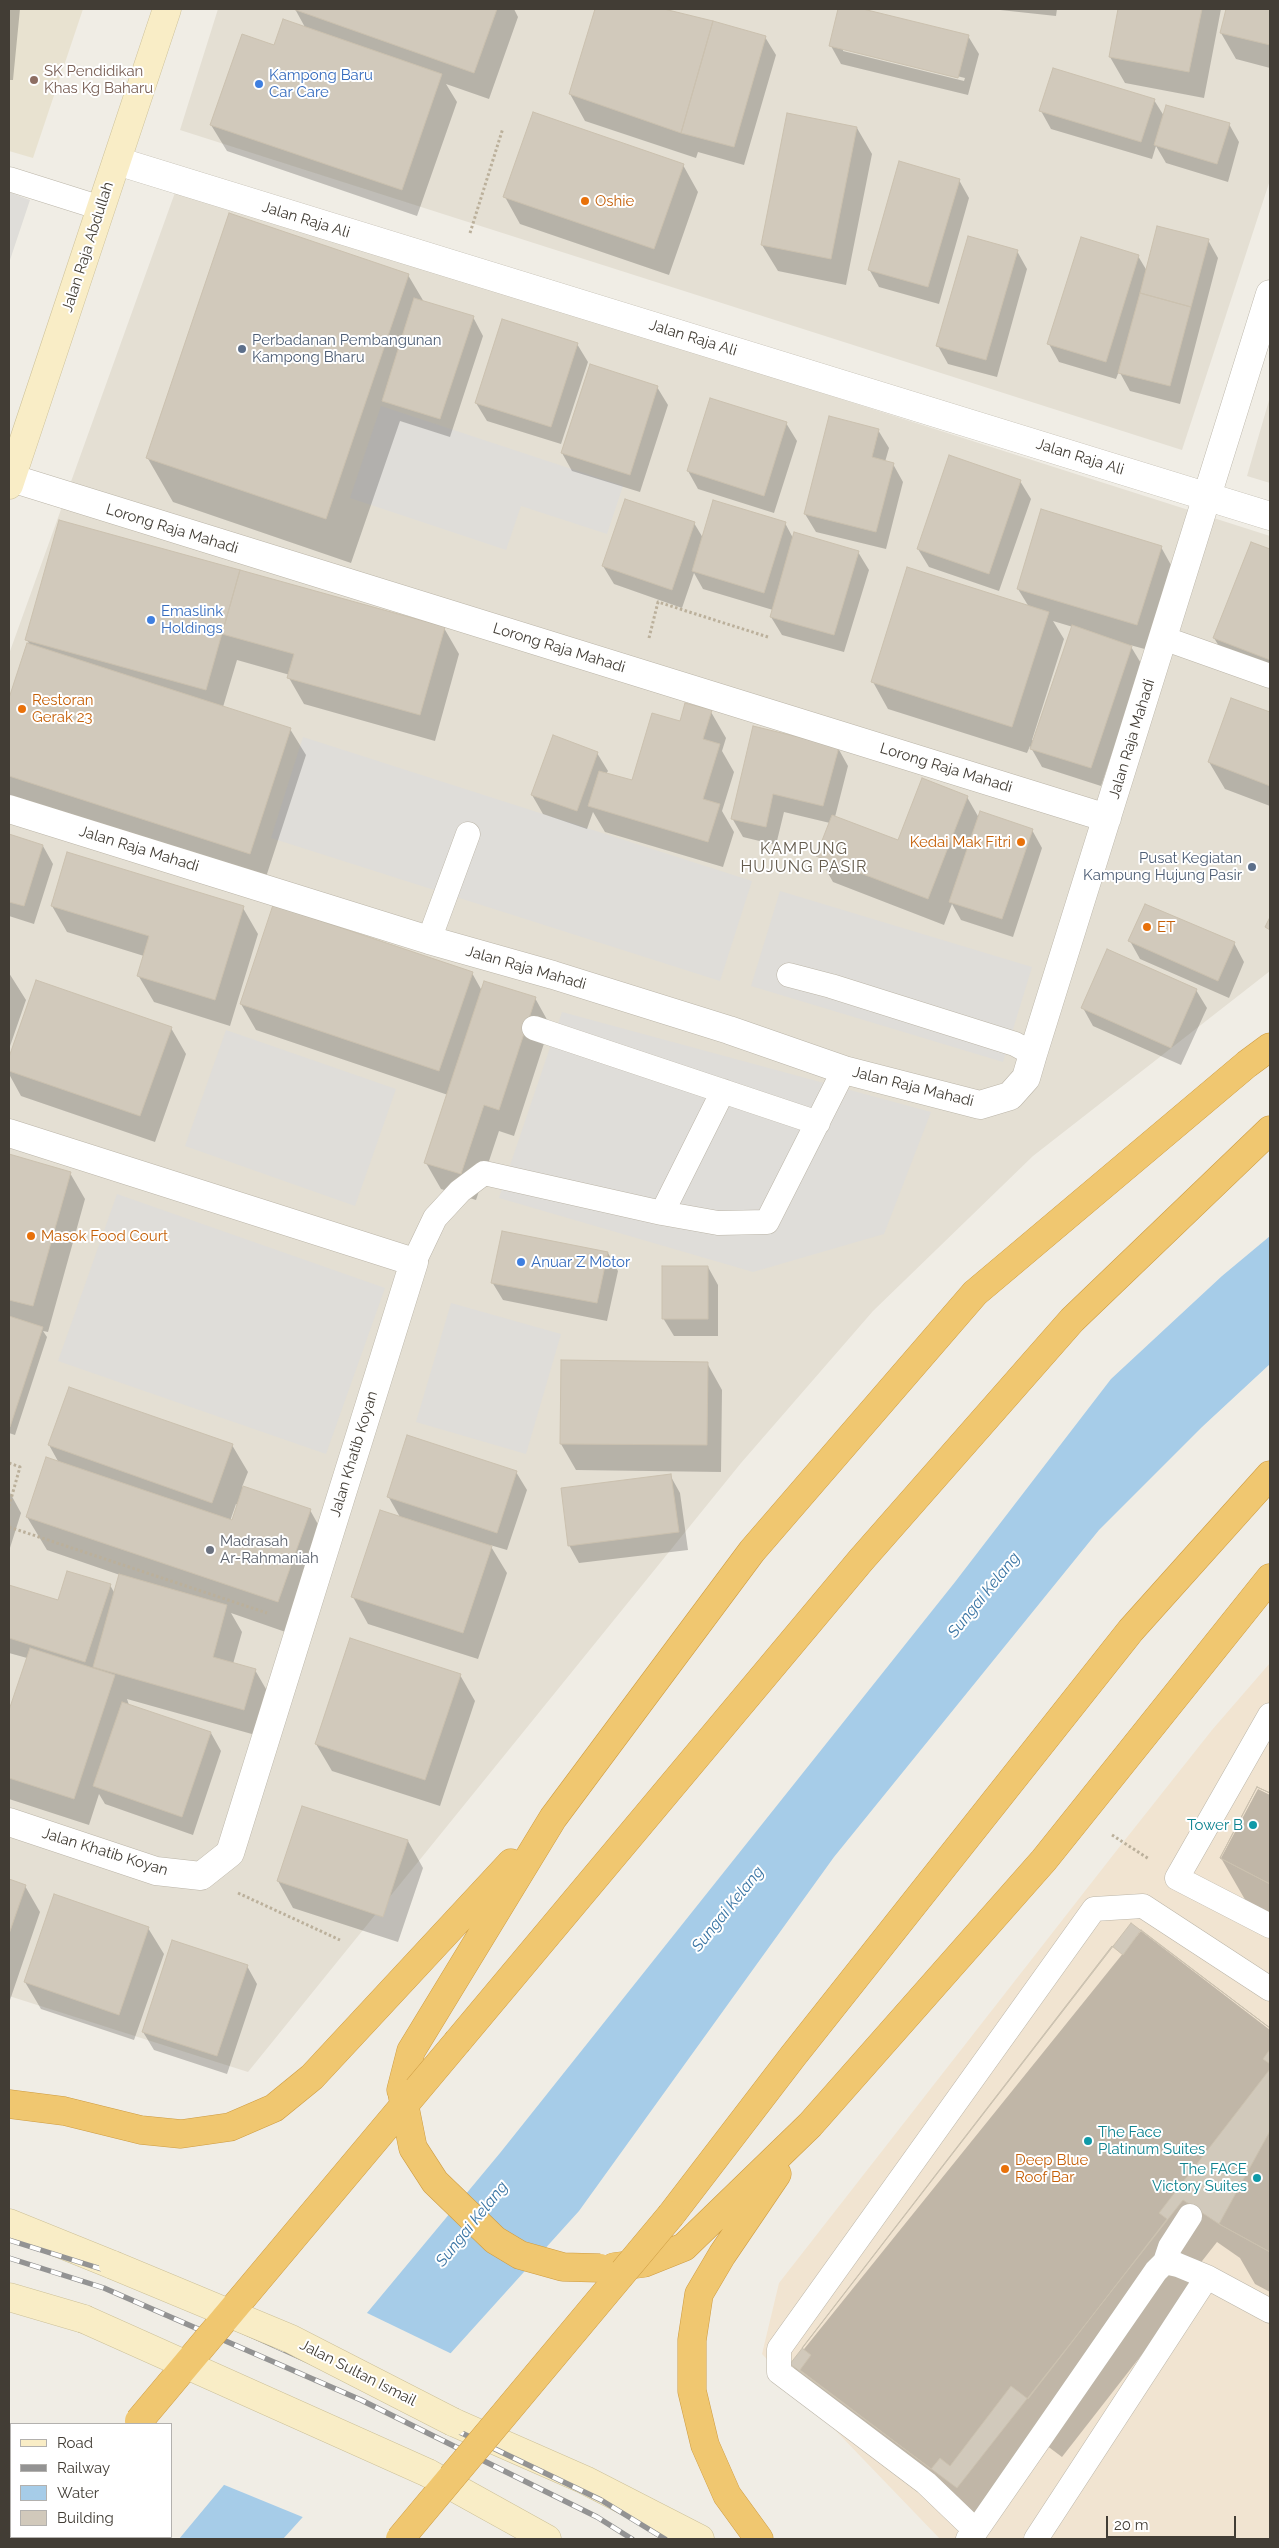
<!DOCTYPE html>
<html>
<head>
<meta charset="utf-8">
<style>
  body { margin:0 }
  #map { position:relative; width:1279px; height:2548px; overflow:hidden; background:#f0ede5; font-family:Raleway,sans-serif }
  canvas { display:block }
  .frame { position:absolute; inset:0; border:10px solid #423d35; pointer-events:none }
  .legend { position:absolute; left:10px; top:2423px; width:162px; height:115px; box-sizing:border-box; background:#fff; border:1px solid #b3b1ae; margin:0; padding:6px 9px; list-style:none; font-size:15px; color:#423d35 }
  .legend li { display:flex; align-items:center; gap:10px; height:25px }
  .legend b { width:25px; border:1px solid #b3b1ae }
  .scale { position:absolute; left:1106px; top:2516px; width:130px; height:22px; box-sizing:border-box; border:2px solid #423d35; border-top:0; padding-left:6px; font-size:15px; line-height:18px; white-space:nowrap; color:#423d35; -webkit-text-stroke:4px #fff; paint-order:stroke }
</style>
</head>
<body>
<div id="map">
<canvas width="1279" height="2548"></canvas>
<div class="frame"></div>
<ul class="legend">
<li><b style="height:6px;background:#f9edc6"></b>Road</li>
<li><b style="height:6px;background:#939393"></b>Railway</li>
<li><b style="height:14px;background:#a6cce8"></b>Water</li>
<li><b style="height:14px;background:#d1c9bb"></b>Building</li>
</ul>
<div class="scale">20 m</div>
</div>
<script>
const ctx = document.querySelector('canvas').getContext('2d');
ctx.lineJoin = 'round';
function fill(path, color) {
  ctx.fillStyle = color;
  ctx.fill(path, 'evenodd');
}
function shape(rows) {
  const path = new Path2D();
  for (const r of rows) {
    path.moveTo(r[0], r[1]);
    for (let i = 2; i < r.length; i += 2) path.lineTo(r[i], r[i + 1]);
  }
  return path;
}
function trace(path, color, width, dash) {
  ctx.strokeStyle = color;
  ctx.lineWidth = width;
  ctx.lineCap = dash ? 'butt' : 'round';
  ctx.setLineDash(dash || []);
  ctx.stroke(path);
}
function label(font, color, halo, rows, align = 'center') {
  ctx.font = font + ' Raleway,sans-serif';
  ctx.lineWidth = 4;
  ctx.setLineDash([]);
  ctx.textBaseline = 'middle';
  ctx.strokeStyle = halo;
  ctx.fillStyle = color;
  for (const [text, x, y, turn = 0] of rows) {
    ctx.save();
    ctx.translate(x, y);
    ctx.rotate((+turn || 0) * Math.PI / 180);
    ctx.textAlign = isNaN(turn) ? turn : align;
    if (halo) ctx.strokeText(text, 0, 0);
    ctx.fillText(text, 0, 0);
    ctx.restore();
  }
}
const residential = shape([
  [218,9,1270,9,1270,180,1182,450,180,130],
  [177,187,1270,536,1270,971,1033,1156,873,1311,741,1463,248,2072,9,1996,9,654],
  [1270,397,1270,483,1247,476]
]);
const commercial = shape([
  [1270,1663,1270,2539,940,2539,762,2354,779,2283,1117,1850,1212,1730]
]);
const education = shape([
  [9,9,83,9,33,158,9,151]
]);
const parking = shape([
  [9,192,30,200,9,263],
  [381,406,623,486,607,534,521,506,506,550,350,498],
  [303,737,752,881,720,981,271,838],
  [780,891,1032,967,1003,1062,751,986],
  [562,1012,931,1112,884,1234,753,1272,499,1198],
  [226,1030,396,1089,355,1206,185,1146],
  [117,1194,385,1288,326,1454,58,1361],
  [451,1303,561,1334,526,1454,416,1422]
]);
const water = shape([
  [1270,1236,1270,1364,1202,1427,1099,1530,834,1857,579,2211,283,2539,179,2539,500,2153,955,1582,1111,1379,1222,1276]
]);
const pier = shape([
  [365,2312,452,2354,305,2518,222,2484]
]);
const shadow = shape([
  [9,9,20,9,13,80,9,80],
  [295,9,514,9,518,17,489,99,446,84,457,102,417,216,227,151,211,125,306,29],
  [596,9,667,9,666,11,765,37,776,55,744,165,698,152,696,158,585,121,570,94],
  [839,9,858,9,968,36,979,54,968,95,841,64,831,46],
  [843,48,965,78,964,81,843,51],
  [991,9,1057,9,1056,16],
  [1119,9,1221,9,1204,98,1125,83,1110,57],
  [1227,9,1270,9,1270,68,1236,59,1221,33],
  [1154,100,1164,116,1229,124,1239,142,1228,182,1166,163,1156,146,1152,159,1051,129,1041,111],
  [857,128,872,154,846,285,778,271,762,245],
  [683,165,698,192,669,275,520,224,505,197],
  [959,180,969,198,939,304,879,287,869,269],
  [1208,240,1218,258,1180,404,1130,391,1119,371,1116,379,1059,362,1049,344,1138,256,1147,271],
  [1017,251,1027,269,997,377,948,364,938,346],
  [408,275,424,302,473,317,483,336,450,437,400,421,351,563,173,502,147,457],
  [577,344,588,362,561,444,487,421,476,403],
  [657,387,668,405,640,492,572,471,562,453],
  [786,423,797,441,774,513,698,489,688,471],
  [878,430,889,448,885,462,893,464,903,482,886,549,816,532,805,514],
  [1020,481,1031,499,999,591,929,567,918,549],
  [60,521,444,628,459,654,435,741,304,704,289,678,290,675,237,660,223,707,290,729,306,755,265,880,9,797,9,702,28,644,30,645,27,640],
  [694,523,703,538,785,523,793,538,858,552,869,570,844,652,782,635,771,617,773,610,703,589,694,573,682,608,614,584,603,566],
  [1251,543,1270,551,1270,673,1225,656,1214,638],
  [1161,547,1176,574,1152,651,1130,645,1142,665,1101,786,1042,767,1030,746,1027,753,888,709,873,682,1029,607,1018,589],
  [1053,621,1073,627,1034,741,1032,740,1064,639],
  [1232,700,1270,714,1270,806,1225,789,1209,762],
  [711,712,726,738,722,751,734,772,722,811,734,832,723,867,605,832,593,812,587,829,543,814,532,795,597,753,608,771,606,774,632,782,681,722],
  [838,748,848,766,835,817,899,842,967,797,979,818,1032,830,1042,848,1013,937,961,920,952,904,944,925,833,882,818,856,830,823,784,812,776,845,743,837,732,818],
  [9,836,43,846,53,864,34,924,9,916],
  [52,906,243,908,258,934,230,1026,154,1002,138,975,144,956,67,932],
  [1130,941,1234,943,1244,962,1229,998,1140,959],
  [9,973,26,1000,9,1049],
  [472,973,482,991,535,998,550,1025,514,1136,499,1131,476,1200,441,1189,426,1163,448,1095,256,1030,241,1004],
  [37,982,171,1028,186,1054,155,1142,21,1096,9,1074,9,1061],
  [1196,990,1207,1008,1181,1065,1093,1026,1083,1008],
  [9,1155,70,1173,85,1199,48,1332,43,1331,47,1337,15,1435,9,1433],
  [608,1253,618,1271,607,1321,503,1300,492,1282],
  [708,1267,718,1285,718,1336,674,1336,663,1318],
  [707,1363,722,1390,721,1472,576,1470,561,1444],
  [49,1445,232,1445,248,1472,242,1487,310,1510,329,1544,297,1636,231,1613,242,1632,233,1664,255,1670,270,1696,259,1736,127,1699,129,1705,211,1733,221,1751,193,1835,105,1804,99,1794,89,1825,9,1799,9,1714,27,1658,9,1653,9,1587,59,1602,110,1585,115,1594,120,1575,47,1550,27,1517,59,1463],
  [236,1504,238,1505,232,1522,230,1521],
  [516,1472,527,1490,507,1550,490,1545,507,1573,478,1659,368,1624,353,1597,400,1517,388,1496],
  [670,1475,680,1493,688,1550,579,1563,569,1545],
  [9,1491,21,1513,9,1551],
  [460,1675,475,1701,440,1806,332,1771,316,1744],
  [1258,1789,1270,1795,1270,1925,1255,1917,1221,1858],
  [303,1807,408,1841,423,1868,398,1942,293,1908,278,1881],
  [9,1880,25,1886,40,1912,9,2003],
  [148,1928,164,1954,134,2040,41,2009,25,1982],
  [1141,1931,1270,2030,1270,2292,1255,2284,1240,2258,1217,2242,1195,2270,1200,2280,1062,2457,1046,2445,965,2528,835,2429,811,2398,792,2364],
  [247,1966,257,1984,227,2074,154,2050,143,2032]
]);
const building = shape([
  [293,9,497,9,474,73,293,9],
  [595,9,664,9,713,21,681,133,569,94,595,9],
  [838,9,863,9,969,35,958,78,829,46,838,9],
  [1118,9,1202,9,1189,72,1109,57,1118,9],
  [1226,9,1270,9,1270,45,1220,33,1226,9],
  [283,19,442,74,402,190,210,125,242,34,274,45,283,19],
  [713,21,766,36,734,147,681,133,713,21],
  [1053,68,1155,99,1141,142,1039,111,1053,68],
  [1166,105,1230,123,1217,164,1154,145,1166,105],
  [533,112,684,164,654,249,503,197,533,112],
  [787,113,857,127,831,259,761,245,787,113],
  [899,161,960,179,928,287,868,270,899,161],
  [229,213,409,274,326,519,146,458,229,213],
  [1157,226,1209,239,1191,307,1140,293,1157,226],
  [968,236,1018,250,986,360,936,346,968,236],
  [1081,237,1139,255,1106,362,1047,344,1081,237],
  [1140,293,1191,307,1170,386,1118,373,1140,293],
  [414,298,474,316,440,419,382,401,414,298],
  [502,319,578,343,551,427,475,403,502,319],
  [590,364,658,386,630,475,561,453,590,364],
  [710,398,787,422,764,496,687,471,710,398],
  [829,416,879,429,872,457,894,463,876,532,804,514,829,416],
  [949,455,1021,480,989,574,917,549,949,455],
  [625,499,695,522,672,590,602,566,625,499],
  [713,500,786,522,764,593,692,571,713,500],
  [1041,509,1162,546,1137,625,1017,589,1041,509],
  [59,520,240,570,206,690,25,640,59,520],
  [794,532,859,551,834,635,770,617,794,532],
  [1251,542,1270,549,1270,660,1213,638,1251,542],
  [907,567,1049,612,1012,727,871,682,907,567],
  [240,570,445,627,420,715,287,678,294,654,222,634,240,570],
  [1072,625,1132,646,1091,768,1030,749,1072,625],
  [27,643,291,728,250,854,9,776,9,698,27,643],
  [1231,698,1270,712,1270,786,1208,762,1231,698],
  [685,703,712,710,703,739,720,744,703,799,720,804,708,842,588,806,599,771,632,780,652,713,680,721,685,703],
  [753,726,839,747,823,806,773,794,766,827,731,819,753,726],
  [553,735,598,752,577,811,531,795,553,735],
  [922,778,968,796,928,899,816,856,832,815,898,840,922,778],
  [980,811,1033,829,1002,919,949,902,980,811],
  [9,834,43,845,24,906,9,902,9,834],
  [67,852,244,906,215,1000,137,976,149,936,51,906,67,852],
  [1145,904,1235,942,1218,981,1128,941,1145,904],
  [273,905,473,972,439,1071,240,1004,273,905],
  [1270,917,1270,930,1265,927,1270,917],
  [1107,949,1197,989,1171,1048,1081,1008,1107,949],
  [36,980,172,1027,140,1116,9,1071,9,1057,36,980],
  [484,981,536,997,499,1110,484,1105,461,1174,424,1163,484,981],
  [9,1154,71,1172,33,1306,9,1300,9,1154],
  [502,1231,608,1252,597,1303,491,1283,502,1231],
  [662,1266,708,1266,708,1319,662,1319,662,1266],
  [9,1316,43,1327,10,1427,9,1426,9,1316],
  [561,1360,708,1362,707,1445,560,1444,561,1360],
  [69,1387,233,1444,212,1503,48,1445,69,1387],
  [407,1435,517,1471,497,1533,387,1497,407,1435],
  [46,1457,232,1520,243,1486,311,1509,278,1602,26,1517,46,1457],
  [671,1474,679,1532,568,1546,561,1488,671,1474],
  [380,1510,492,1546,463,1633,351,1597,380,1510],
  [67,1571,111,1584,85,1662,9,1638,9,1585,58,1600,67,1571],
  [119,1574,227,1605,213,1657,256,1669,244,1710,93,1667,119,1574],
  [350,1638,461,1674,425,1780,315,1744,350,1638],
  [30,1648,115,1675,74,1799,9,1778,9,1710,30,1648],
  [122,1702,211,1732,182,1817,93,1786,122,1702],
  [1257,1787,1270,1793,1270,1884,1220,1858,1257,1787],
  [1257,1787,1270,1793,1270,1884,1220,1858,1257,1787],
  [302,1806,408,1840,383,1917,277,1881,302,1806],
  [9,1879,26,1885,9,1934,9,1879],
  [54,1894,149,1927,119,2015,24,1982,54,1894],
  [1131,1923,1270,2028,1270,2252,1219,2224,1183,2200,957,2488,790,2364,1131,1923],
  [1141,1930,1270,2028,1270,2049,1263,2059,1270,2064,1270,2069,1159,2213,1167,2219,1028,2399,1011,2386,950,2466,940,2458,931,2469,800,2370,811,2355,802,2348,1112,1946,1123,1955,1141,1930],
  [172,1940,248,1965,217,2056,142,2032,172,1940],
  [1270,2131,1270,2252,1219,2224,1270,2131]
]);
const path = shape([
  [470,233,503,128],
  [649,638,658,602,768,637],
  [9,1463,20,1467,9,1506],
  [9,1527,267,1613],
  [1112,1835,1149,1859],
  [238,1893,340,1940]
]);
const lane = shape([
  [9,179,101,208],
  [1163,638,1270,676],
  [429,940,468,834],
  [789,975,831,986,1015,1044,1033,1054],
  [534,1028,818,1123],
  [662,1213,723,1091],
  [414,1262,435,1218,460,1191,484,1173,662,1213,718,1223,767,1222,844,1070],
  [1270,1715,1177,1878,1270,1926],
  [1165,2262,1170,2247,1190,2216],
  [976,2531,926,2483,779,2372,779,2349,1094,1909,1143,1906,1270,1989],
  [968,2539,976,2531,1156,2271,1165,2262,1178,2265,1207,2277,1270,2311],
  [1036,2539,1207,2277]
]);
const street = shape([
  [117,161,1270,516],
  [11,478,1107,818],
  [9,809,429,940,553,975,729,1030,844,1070,980,1105,1010,1096,1026,1078,1033,1054,1270,294],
  [9,1133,414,1262,230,1853,201,1876,156,1871,9,1822]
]);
const secondary = shape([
  [9,485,167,9],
  [9,2223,113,2265],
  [9,2297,84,2319],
  [453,2422,585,2480,700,2539],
  [428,2473,547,2539]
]);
const highway = shape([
  [458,2041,861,1560,1072,1320,1270,1130],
  [401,2090,411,2051,553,1818,752,1551,975,1293,1247,1064,1270,1047],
  [9,2104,64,2111,141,2130,181,2134,230,2127,274,2108,312,2077,511,1863],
  [671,2215,793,2056,1131,1630,1270,1475],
  [614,2267,644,2263,684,2247,810,2125,1044,1860,1270,1578],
  [24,2539,26,2537],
  [759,2539,727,2495,705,2445,692,2391,692,2340,699,2294,722,2255,777,2174]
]);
const rail = shape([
  [9,2240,111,2272,364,2386,601,2500,665,2539],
  [9,2258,104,2288,361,2400,597,2517,632,2539]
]);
const secondaryBridge = shape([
  [113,2265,291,2339,453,2422],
  [84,2319,428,2473]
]);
const highwayBridge = shape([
  [402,2093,413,2148,435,2182,495,2240,520,2255,563,2267,600,2268],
  [139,2421,458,2041],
  [400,2539,671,2215]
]);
const markers = [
  [34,80,5,"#8d6e63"],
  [259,84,5,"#3f7fe0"],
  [585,201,5,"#e8710a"],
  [242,349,5,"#5c6f8a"],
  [151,620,5,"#3f7fe0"],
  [22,709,5,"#e8710a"],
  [1021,842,5,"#e8710a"],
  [1252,867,5,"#5c6f8a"],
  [1147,927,5,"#e8710a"],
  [31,1236,5,"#e8710a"],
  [521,1262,5,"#3f7fe0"],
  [210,1550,5,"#6b7280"],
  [1253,1825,5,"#0f9aa8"],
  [1088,2141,5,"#0f9aa8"],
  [1005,2169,5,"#e8710a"],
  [1257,2178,5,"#0f9aa8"]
];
const educationNames = [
  ["SK Pendidikan",44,71],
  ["Khas Kg Baharu",44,88]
];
const shopNames = [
  ["Kampong Baru",269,75],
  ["Car Care",269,92],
  ["Emaslink",161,611],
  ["Holdings",161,628],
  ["Anuar Z Motor",531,1262]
];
const foodNames = [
  ["Oshie",595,201],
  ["Restoran",32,700],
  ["Gerak 23",32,717],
  ["Kedai Mak Fitri",1011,842,"right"],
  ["ET",1157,927],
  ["Masok Food Court",41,1236],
  ["Deep Blue",1015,2160],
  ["Roof Bar",1015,2177]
];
const streetNames = [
  ["Jalan Raja Ali",306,220,17],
  ["Jalan Raja Abdullah",88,247,-72],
  ["Jalan Raja Ali",693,338,17],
  ["Jalan Raja Ali",1080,457,17],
  ["Lorong Raja Mahadi",172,529,17],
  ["Lorong Raja Mahadi",559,648,17],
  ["Jalan Raja Mahadi",1132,739,-73],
  ["Lorong Raja Mahadi",946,768,17],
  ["Jalan Raja Mahadi",139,849,17],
  ["Jalan Raja Mahadi",526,968,16],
  ["Jalan Raja Mahadi",913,1087,14],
  ["Jalan Khatib Koyan",354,1454,-73],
  ["Jalan Khatib Koyan",105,1852,17],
  ["Jalan Sultan Ismail",358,2373,27]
];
const serviceNames = [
  ["Perbadanan Pembangunan",252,340],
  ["Kampong Bharu",252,357],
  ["Pusat Kegiatan",1242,858,"right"],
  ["Kampung Hujung Pasir",1242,875,"right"]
];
const worshipNames = [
  ["Madrasah",220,1541],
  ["Ar-Rahmaniah",220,1558]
];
const cultureNames = [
  ["Tower B",1243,1825],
  ["The Face",1098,2132,"left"],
  ["Platinum Suites",1098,2149,"left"],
  ["The FACE",1247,2169],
  ["Victory Suites",1247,2186]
];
const neighbourhoodNames = [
  ["KAMPUNG",804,849],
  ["HUJUNG PASIR",804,867]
];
const waterNames = [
  ["Sungai Kelang",984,1595,-51],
  ["Sungai Kelang",728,1909,-51],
  ["Sungai Kelang",472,2224,-51]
];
fill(residential, '#e4dfd3');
fill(commercial, '#f1e4d1');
fill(education, '#e8e2d0');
fill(parking, '#dfddd9');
fill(water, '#a6cce8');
fill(pier, '#f0ede5');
fill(shadow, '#0003');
fill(building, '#d1c9bb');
trace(building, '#cbc1af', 1);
trace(lane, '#bbb5a8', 25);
trace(street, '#bbb5a8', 29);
trace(secondary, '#ccc098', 29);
trace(highway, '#ce9c41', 29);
trace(path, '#bbb09b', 3, [2.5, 2.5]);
trace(lane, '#fff', 24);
trace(street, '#fff', 28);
trace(secondary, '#f9edc6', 28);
trace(highway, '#f0c770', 28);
trace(rail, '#939393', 5.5);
trace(rail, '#fff', 4, [11]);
trace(secondaryBridge, '#ccc098', 29, []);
trace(highwayBridge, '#ce9c41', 29, []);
trace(secondaryBridge, '#f9edc6', 28);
trace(highwayBridge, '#f0c770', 28);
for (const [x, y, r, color] of markers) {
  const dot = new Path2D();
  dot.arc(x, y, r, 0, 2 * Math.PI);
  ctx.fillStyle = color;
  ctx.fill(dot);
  trace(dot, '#fff', 2);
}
label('15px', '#785e54', '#fff', educationNames, 'left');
label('15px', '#366cbe', '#fff', shopNames, 'left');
label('15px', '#c56008', '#fff', foodNames, 'left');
label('15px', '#423d35', '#fff', streetNames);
label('15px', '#4e5e75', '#fff', serviceNames, 'left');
label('15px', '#5b616d', '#fff', worshipNames, 'left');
label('15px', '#0d838f', '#fff', cultureNames, 'right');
ctx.letterSpacing = '1px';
label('16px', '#645b4d', '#fff', neighbourhoodNames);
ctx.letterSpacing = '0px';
label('italic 16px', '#3974a3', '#fff', waterNames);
</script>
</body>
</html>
